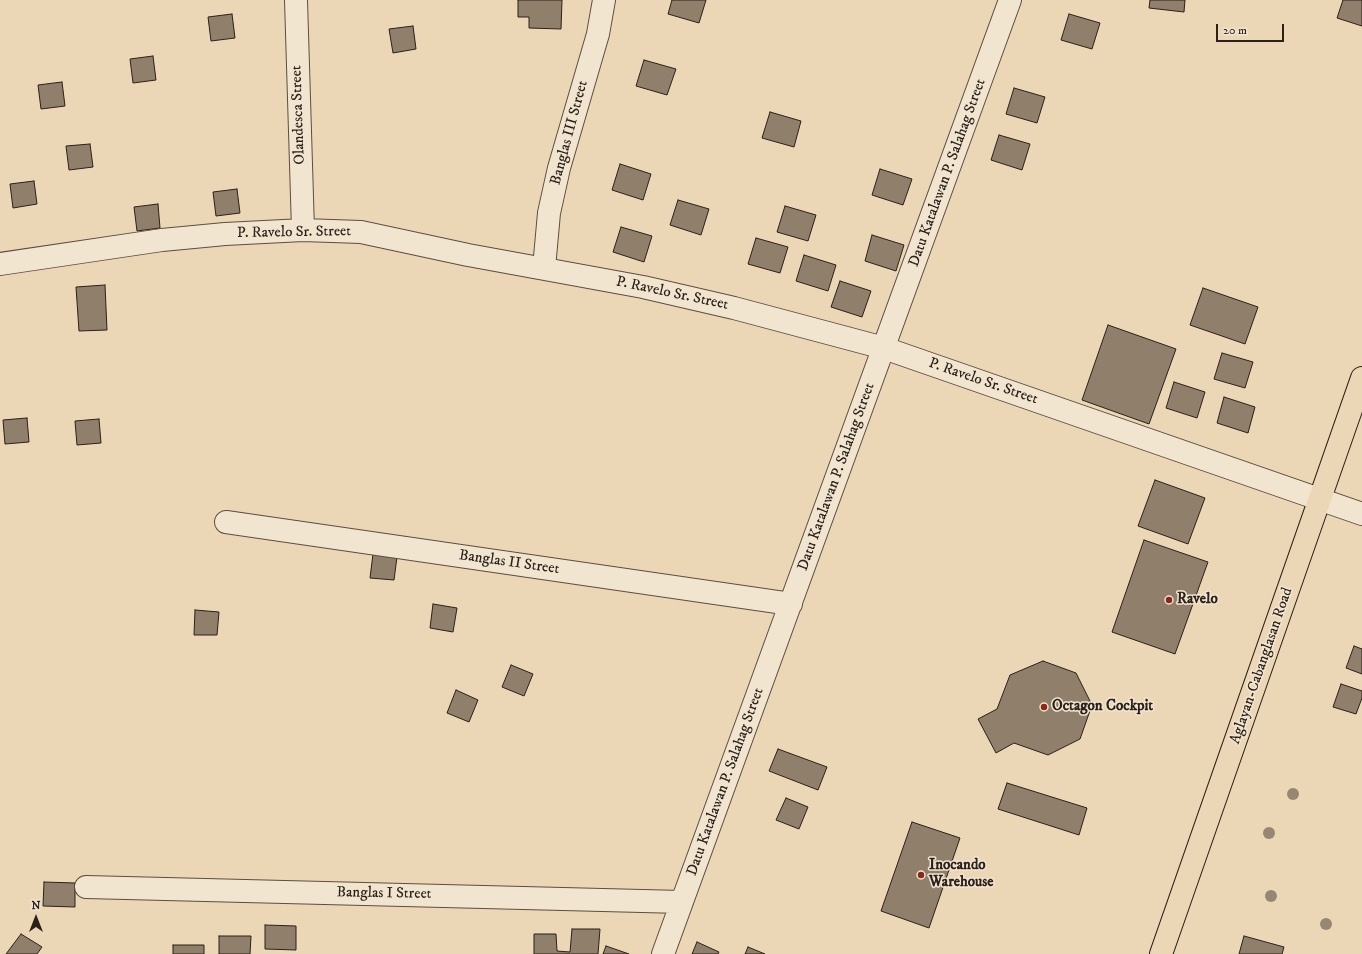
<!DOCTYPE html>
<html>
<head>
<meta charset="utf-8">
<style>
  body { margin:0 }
  #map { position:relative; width:1362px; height:954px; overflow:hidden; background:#ebd7b6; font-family:"IM FELL DW Pica",serif }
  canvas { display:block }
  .north { position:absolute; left:16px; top:898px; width:40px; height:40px; -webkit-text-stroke:3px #f2e5d0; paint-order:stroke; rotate:0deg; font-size:11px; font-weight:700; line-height:16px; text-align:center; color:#2b201a }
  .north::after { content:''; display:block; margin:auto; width:14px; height:18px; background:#2b201a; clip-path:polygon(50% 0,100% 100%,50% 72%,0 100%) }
  .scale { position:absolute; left:1216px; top:24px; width:68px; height:18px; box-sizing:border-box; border:2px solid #2b201a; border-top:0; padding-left:5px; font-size:12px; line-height:14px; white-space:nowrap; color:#2b201a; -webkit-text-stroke:3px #f2e5d0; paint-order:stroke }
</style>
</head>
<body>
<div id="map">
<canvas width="1362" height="954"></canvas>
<div class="north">N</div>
<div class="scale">20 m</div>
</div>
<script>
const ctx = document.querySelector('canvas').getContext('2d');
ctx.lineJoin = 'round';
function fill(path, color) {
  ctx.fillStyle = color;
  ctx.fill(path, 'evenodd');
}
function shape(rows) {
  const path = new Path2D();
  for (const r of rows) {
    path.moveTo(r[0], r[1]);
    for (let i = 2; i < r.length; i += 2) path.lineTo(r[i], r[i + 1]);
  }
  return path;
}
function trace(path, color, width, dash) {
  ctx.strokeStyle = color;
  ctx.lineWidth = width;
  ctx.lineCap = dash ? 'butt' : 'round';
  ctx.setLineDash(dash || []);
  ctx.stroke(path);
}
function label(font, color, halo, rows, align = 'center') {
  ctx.font = font + ' "IM FELL DW Pica",serif';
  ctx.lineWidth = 3;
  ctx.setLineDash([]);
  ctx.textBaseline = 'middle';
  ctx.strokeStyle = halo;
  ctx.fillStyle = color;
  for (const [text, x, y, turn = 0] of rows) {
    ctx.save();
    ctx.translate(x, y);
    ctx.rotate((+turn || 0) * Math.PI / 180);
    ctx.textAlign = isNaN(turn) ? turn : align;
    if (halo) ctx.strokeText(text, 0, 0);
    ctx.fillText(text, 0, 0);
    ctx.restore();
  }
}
const building = shape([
  [518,0,562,0,561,29,529,28,529,17,518,17,518,0],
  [672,0,706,0,699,23,668,14,672,0],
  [1150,0,1185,0,1184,12,1149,8,1150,0],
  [1343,0,1362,0,1362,26,1337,18,1343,0],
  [232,14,235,38,211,41,208,17,232,14],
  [1069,14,1100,23,1092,49,1061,40,1069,14],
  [413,26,416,49,393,53,389,29,413,26],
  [153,56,156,80,133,83,130,59,153,56],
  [644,60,676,69,667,95,636,86,644,60],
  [62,82,65,106,41,109,38,85,62,82],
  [1014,88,1045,97,1037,123,1006,114,1014,88],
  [770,112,801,121,794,147,762,138,770,112],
  [999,135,1030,144,1022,170,991,160,999,135],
  [90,144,93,167,69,170,66,146,90,144],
  [620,164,651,174,643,200,612,190,620,164],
  [880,169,912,179,903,205,872,195,880,169],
  [34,181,37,204,13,208,10,184,34,181],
  [237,189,240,213,216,216,213,192,237,189],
  [678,200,709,209,701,235,670,225,678,200],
  [158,204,160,228,137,231,134,207,158,204],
  [785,206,816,215,808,241,777,232,785,206],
  [621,227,652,236,644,262,613,252,621,227],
  [872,235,904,245,896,271,865,261,872,235],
  [756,238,788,247,780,273,748,264,756,238],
  [804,255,836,265,828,291,796,281,804,255],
  [840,281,871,291,862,317,831,307,840,281],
  [105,285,107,330,79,331,76,287,105,285],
  [1203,288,1258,307,1245,344,1190,325,1203,288],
  [1108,325,1176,349,1149,424,1082,400,1108,325],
  [1222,353,1253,362,1245,388,1214,379,1222,353],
  [1174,382,1205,392,1197,418,1166,408,1174,382],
  [1224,397,1255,407,1248,433,1217,423,1224,397],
  [27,418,29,442,5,444,3,420,27,418],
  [99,419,101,443,77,445,75,421,99,419],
  [1155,480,1205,498,1188,544,1138,526,1155,480],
  [1144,540,1208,562,1175,654,1112,632,1144,540],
  [373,554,397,557,394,580,370,578,373,554],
  [433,604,457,608,453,632,430,628,433,604],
  [195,610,219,612,217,635,194,635,195,610],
  [1354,646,1362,649,1362,674,1346,668,1354,646],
  [1043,661,1076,673,1092,705,1080,739,1048,755,1014,743,996,753,978,719,997,709,1010,675,1043,661],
  [511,665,533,674,524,696,502,687,511,665],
  [1341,684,1362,691,1362,698,1356,714,1333,707,1341,684],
  [456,690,478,700,469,722,447,713,456,690],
  [778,749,827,767,818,790,769,771,778,749],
  [1007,783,1087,808,1079,835,998,809,1007,783],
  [786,798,808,807,799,829,776,820,786,798],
  [912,822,960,838,929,928,881,911,912,822],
  [44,882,75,883,75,907,43,906,44,882],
  [265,925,296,926,296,950,265,949,265,925],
  [572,929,600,929,598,954,534,954,534,934,556,934,557,951,570,952,572,929],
  [21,934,42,947,37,954,6,954,21,934],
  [219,936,251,936,250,954,219,954,219,936],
  [1244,936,1284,947,1282,954,1239,954,1244,936],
  [697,942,719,952,718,954,692,954,697,942],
  [173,945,204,945,204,954,173,954,173,945],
  [606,946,629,954,603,954,606,946],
  [748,947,765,954,745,954,748,947]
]);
const street = shape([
  [296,0,303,230],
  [0,264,162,240,225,234,303,230,361,232,468,255,643,287,734,308,884,348,1362,514],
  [544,268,549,213,559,168,598,34,604,0],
  [226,522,791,604],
  [86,887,682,902],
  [663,954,1010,0]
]);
const primary = shape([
  [1161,954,1362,378]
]);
const trees = [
  [1293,794],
  [1269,833],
  [1271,896],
  [1326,924]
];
const markers = [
  [1169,600,4,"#8f2418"],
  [1044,707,4,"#8f2418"],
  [921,875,4,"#8f2418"]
];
const streetNames = [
  ["Olandesca Street",299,115,-92],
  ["Banglas III Street",570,133,-75],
  ["Datu Katalawan P. Salahag Street",948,173,-70],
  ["P. Ravelo Sr. Street",294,233,-1],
  ["P. Ravelo Sr. Street",672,294,12],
  ["P. Ravelo Sr. Street",983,382,19],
  ["Datu Katalawan P. Salahag Street",837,477,-70],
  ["Banglas II Street",509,563,8],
  ["Aglayan-Cabanglasan Road",1262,666,-71],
  ["Datu Katalawan P. Salahag Street",726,782,-70],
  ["Banglas I Street",384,894,1]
];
const poiNames = [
  ["Ravelo",1177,600],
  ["Octagon Cockpit",1052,707],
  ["Inocando",929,866],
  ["Warehouse",929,883]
];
fill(building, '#8f7f6b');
trace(building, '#2b201a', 1);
trace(street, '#5b4e41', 24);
trace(primary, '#2b201a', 24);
trace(street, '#f2e5d0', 22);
trace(primary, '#ebd7b6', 22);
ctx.fillStyle = '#978772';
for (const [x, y] of trees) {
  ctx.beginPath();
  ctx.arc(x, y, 6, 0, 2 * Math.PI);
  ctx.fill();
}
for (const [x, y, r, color] of markers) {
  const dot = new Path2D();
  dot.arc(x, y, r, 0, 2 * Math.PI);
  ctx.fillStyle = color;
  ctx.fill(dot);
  trace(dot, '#f2e5d0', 1.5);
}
label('15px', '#2b201a', '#f2e5d0', streetNames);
label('bold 15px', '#2b201a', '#f2e5d0', poiNames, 'left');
</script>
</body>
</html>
